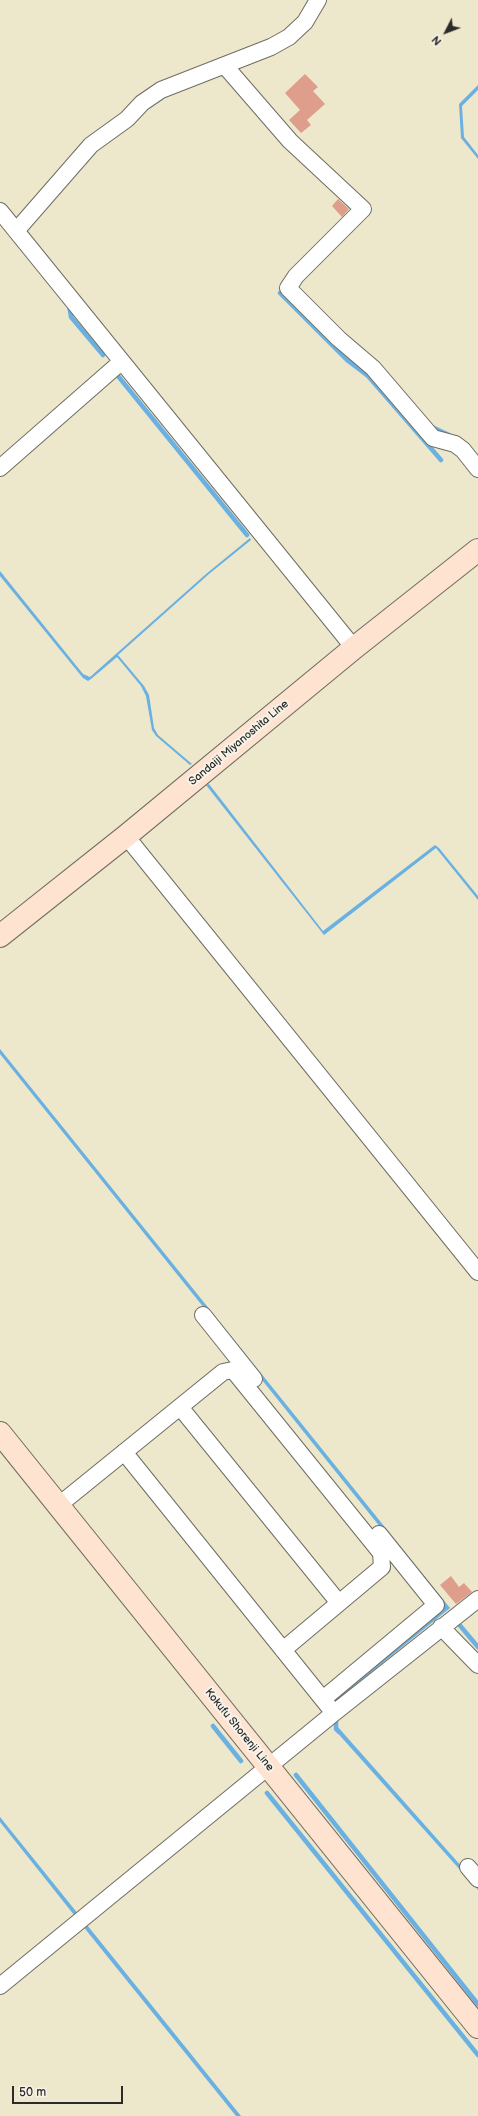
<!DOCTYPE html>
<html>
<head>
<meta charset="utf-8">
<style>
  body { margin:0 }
  #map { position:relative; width:478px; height:2116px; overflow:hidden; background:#ede7cc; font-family:"Balsamiq Sans",sans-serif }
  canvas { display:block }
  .north { position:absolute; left:426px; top:12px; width:40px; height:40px; -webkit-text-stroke:3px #f7f3e8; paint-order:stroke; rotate:228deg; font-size:11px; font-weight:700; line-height:16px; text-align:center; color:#2b2b2b }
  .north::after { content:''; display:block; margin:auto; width:14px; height:18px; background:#2b2b2b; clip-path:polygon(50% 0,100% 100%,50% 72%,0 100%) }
  .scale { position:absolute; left:12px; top:2086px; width:111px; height:18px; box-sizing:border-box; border:2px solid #2b2b2b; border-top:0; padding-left:5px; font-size:12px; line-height:14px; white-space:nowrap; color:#2b2b2b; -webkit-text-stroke:3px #f7f3e8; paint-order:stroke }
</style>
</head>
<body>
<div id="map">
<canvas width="478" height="2116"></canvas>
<div class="north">N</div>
<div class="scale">50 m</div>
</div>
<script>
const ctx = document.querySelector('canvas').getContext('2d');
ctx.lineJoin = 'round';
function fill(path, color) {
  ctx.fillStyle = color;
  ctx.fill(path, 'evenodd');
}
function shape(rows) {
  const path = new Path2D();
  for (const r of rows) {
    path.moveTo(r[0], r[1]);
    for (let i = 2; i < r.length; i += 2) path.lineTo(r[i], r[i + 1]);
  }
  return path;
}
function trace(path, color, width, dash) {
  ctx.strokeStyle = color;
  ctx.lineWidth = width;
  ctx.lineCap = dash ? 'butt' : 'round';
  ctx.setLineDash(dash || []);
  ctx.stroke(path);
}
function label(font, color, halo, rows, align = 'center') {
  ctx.font = font + ' "Balsamiq Sans",sans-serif';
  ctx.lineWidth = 4;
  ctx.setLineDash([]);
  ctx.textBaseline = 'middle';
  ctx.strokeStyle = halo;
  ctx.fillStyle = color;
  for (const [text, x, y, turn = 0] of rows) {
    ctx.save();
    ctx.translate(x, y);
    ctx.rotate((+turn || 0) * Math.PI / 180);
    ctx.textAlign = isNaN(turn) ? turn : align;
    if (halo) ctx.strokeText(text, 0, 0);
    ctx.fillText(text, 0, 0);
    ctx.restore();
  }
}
const water = shape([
  [478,85,478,90,462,106,464,137,478,155,478,159,461,138,459,104],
  [250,538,251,540,209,574,118,655,144,686,149,695,154,728,158,735,192,764,190,765,156,736,152,730,146,696,141,686,117,657,91,679,88,681,83,678,0,576,0,571,83,674,90,677,206,574],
  [209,784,323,931,435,845,439,848,478,896,478,900,436,848,324,935,206,785],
  [0,1049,450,1608,342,1696,339,1692,442,1604,0,1054],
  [337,1726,478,1885,478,1890,334,1729],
  [0,1817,241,2116,236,2116,90,1935,0,1822]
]);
const stream = shape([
  [280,293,347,360,368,376,441,460],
  [69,305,71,317,103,355],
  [118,376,247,535],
  [432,427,449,435],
  [457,1622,478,1647],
  [336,1716,336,1729,339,1732],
  [213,1726,241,1761],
  [296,1775,478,2004],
  [267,1793,478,2055]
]);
const building = shape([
  [305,74,318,87,313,91,325,104,307,120,311,125,301,133,289,120,300,110,285,93],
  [338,199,349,209,342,217,332,206],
  [451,1576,459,1587,464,1583,472,1592,456,1604,440,1585]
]);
const street = shape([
  [225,66,290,141,363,209,296,276,288,288,339,339,373,368,433,438,455,444,463,450,478,469],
  [0,211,354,648],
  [16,231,91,145,127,119,142,103,161,90,271,47,289,37,305,22,318,0],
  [0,468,121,362],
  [126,836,478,1272],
  [203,1315,254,1379],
  [180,1407,339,1603],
  [124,1452,329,1707],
  [59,1505,223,1372,233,1370,381,1553,382,1567,283,1650],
  [441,1627,478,1665],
  [323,1699,436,1605,379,1534],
  [468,1867,478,1879],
  [0,1986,334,1713,478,1599]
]);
const secondary = shape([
  [0,936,126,836,354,648,478,550],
  [0,1433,478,2027]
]);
const streetNames = [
  ["Sandaiji Miyanoshita Line",239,743,-40],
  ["Kokufu Shorenji Line",239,1730,51]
];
fill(water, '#6ab1e1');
trace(stream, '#6ab1e1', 4.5);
fill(building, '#df9d8c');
trace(street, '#6f6d63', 18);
trace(secondary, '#6f6d63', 24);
trace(street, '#fff', 16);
trace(secondary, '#fee3d1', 22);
label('11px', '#2b2b2b', '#f7f3e8', streetNames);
</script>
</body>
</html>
